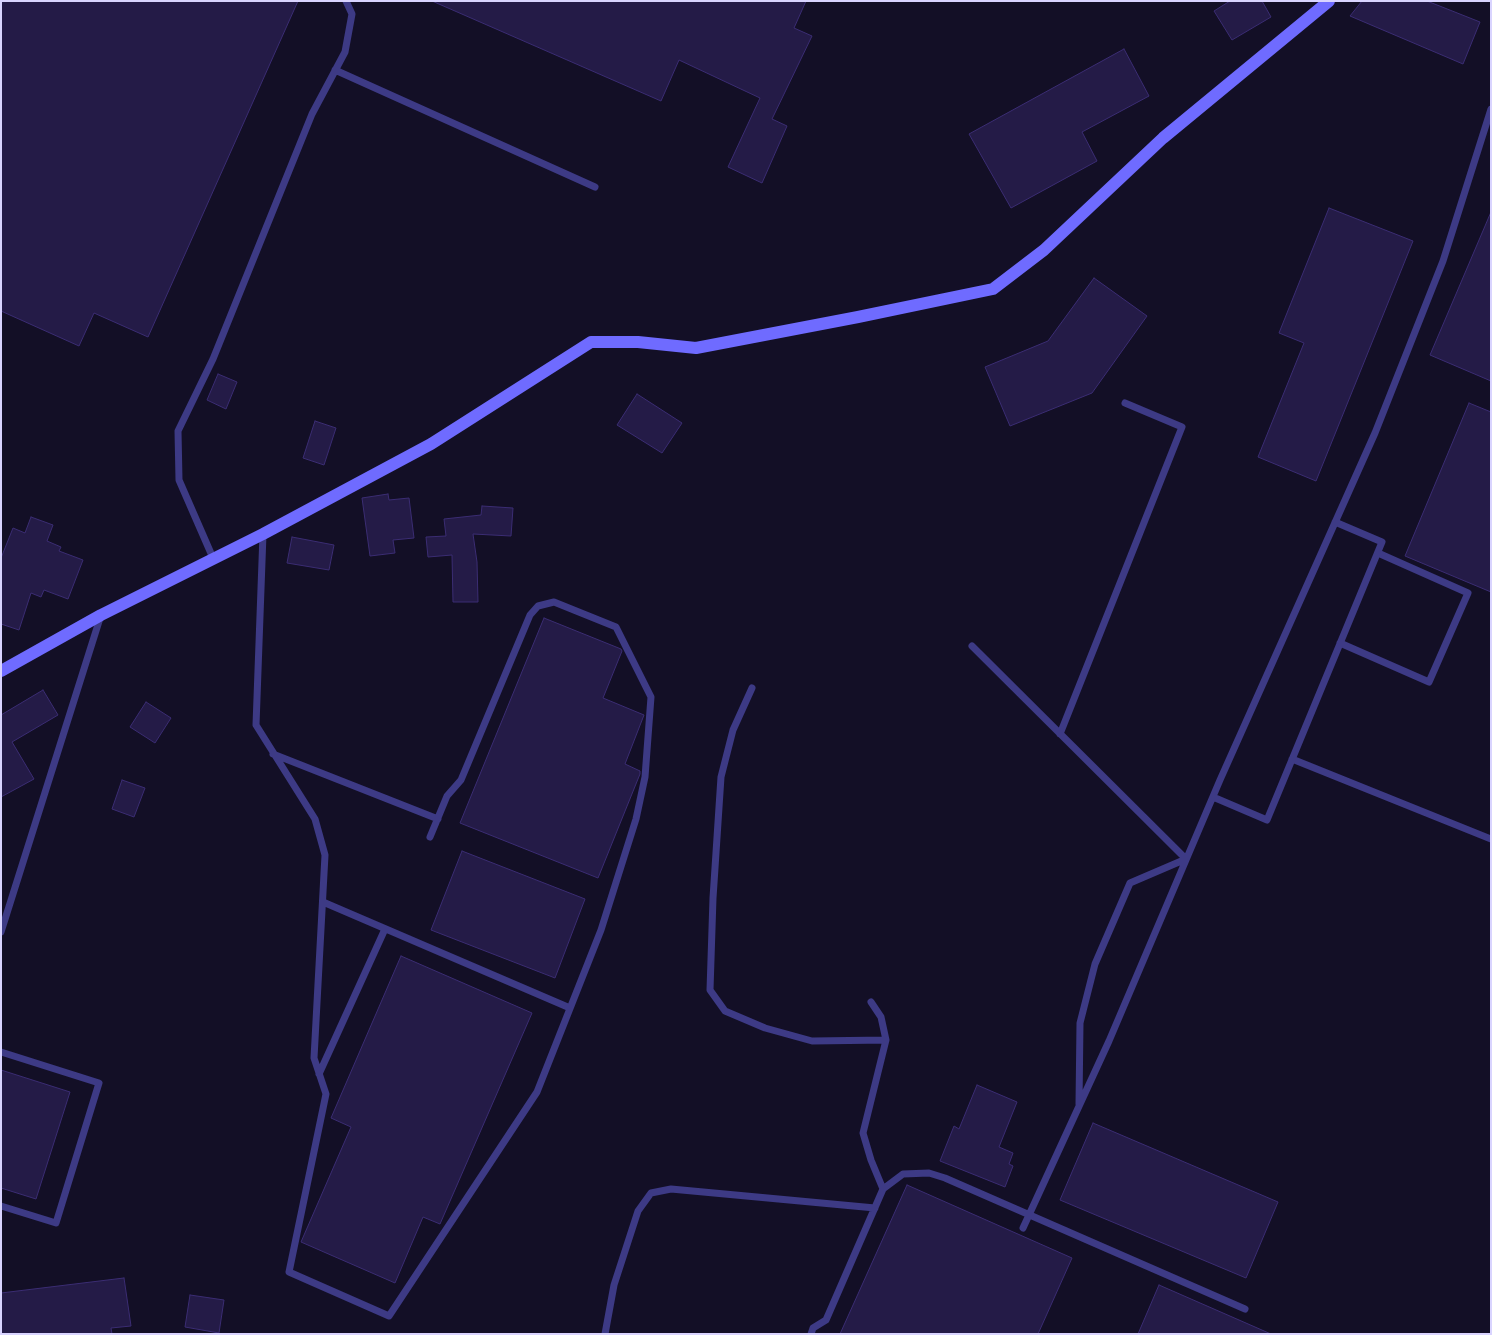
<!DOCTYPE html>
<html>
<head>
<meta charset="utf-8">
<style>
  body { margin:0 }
  #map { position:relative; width:1492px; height:1335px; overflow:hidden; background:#130f26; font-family:"Golos Text",sans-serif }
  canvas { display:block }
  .frame { position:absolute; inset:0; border:2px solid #d9d4ff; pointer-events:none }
</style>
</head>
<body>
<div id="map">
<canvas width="1492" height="1335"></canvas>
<div class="frame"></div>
</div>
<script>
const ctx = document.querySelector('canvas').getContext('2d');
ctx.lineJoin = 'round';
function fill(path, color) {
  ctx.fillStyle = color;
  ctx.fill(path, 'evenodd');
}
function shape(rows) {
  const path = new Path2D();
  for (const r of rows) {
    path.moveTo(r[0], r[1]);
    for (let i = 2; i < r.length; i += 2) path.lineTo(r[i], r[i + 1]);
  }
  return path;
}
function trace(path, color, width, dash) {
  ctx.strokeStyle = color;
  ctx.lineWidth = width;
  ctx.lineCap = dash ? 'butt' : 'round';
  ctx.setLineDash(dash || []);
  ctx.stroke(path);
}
const building = shape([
  [1,1,298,1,148,337,94,313,79,346,1,311,1,1],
  [432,1,806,1,794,28,812,36,772,119,787,126,762,183,728,167,760,98,679,60,661,101,432,1],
  [1230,1,1262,1,1271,17,1232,40,1214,11,1230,1],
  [1362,1,1427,1,1480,22,1463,64,1350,16,1362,1],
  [1124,49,1149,96,1082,132,1097,161,1011,208,969,134,1124,49],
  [1329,208,1413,241,1316,481,1258,457,1304,343,1279,333,1329,208],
  [1491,212,1491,381,1430,355,1491,212],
  [1094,278,1147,316,1092,393,1010,426,985,367,1048,341,1094,278],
  [218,374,237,382,226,409,207,400,218,374],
  [637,394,682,423,662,453,617,425,637,394],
  [1469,403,1491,412,1491,592,1405,556,1469,403],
  [315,421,336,428,324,465,303,458,315,421],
  [388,494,389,500,409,498,414,538,393,540,395,553,370,556,362,498,388,494],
  [482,506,513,508,511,536,473,534,477,562,478,602,453,602,452,555,428,557,426,537,446,536,444,519,481,515,482,506],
  [31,517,53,525,47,541,61,547,59,551,83,560,68,599,44,590,41,597,31,593,19,630,1,624,1,558,13,528,25,533,31,517],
  [292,537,334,545,329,570,287,563,292,537],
  [544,618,621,649,622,651,603,698,644,715,625,764,640,771,640,774,598,878,460,823,544,618],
  [43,690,58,715,12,742,34,779,1,797,1,715,43,690],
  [146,702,171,718,155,743,130,727,146,702],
  [122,780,145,788,134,817,112,809,122,780],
  [462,851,585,899,555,978,431,930,462,851],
  [401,956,532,1013,440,1224,423,1217,395,1283,301,1242,351,1127,331,1118,401,956],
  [1,1070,70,1092,36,1199,1,1188,1,1070],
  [977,1085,1017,1102,999,1147,1013,1153,1009,1164,1013,1166,1005,1187,940,1161,954,1126,959,1129,977,1085],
  [1093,1123,1278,1202,1246,1278,1060,1200,1093,1123],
  [907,1185,1072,1258,1038,1334,840,1334,907,1185],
  [124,1278,131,1326,111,1328,112,1334,1,1334,1,1293,124,1278],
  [1159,1285,1271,1334,1138,1334,1159,1285],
  [190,1295,224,1300,219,1333,185,1327,190,1295]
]);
const lane = shape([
  [335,70,595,187],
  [263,534,256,725,315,819,325,855,314,1058,326,1094,289,1272,389,1316,537,1092,601,930,636,819,645,777,651,697,616,627,554,602,538,606,530,615,461,780,447,796,430,837],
  [213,558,179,480,178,431,213,359,312,114,345,52,352,14,346,1],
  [1340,643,1429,682,1468,593,1378,553],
  [972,646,1186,859,1130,883,1095,964,1080,1023,1079,1104],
  [752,688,733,730,721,777,713,898,710,990,725,1011,765,1028,812,1041,886,1040],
  [1060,734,1182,427,1125,403],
  [273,754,438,819],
  [1292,759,1491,839],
  [1213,797,1267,820,1382,542,1335,522],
  [323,902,570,1008],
  [1,932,101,615],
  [871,1002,881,1017,886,1040,863,1133,871,1160,883,1189],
  [1,1052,99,1083,56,1223,1,1206],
  [319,1074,385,929],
  [1023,1228,1109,1041,1220,780,1375,433,1443,261,1491,109],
  [605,1334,614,1285,638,1211,651,1193,671,1189,875,1208],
  [811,1334,813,1328,826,1320,883,1189,903,1174,929,1173,945,1178,1245,1309]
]);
const secondary = shape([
  [1,671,101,615,263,534,431,444,591,342,638,342,696,348,858,317,993,289,1044,250,1163,138,1329,1]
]);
fill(building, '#241b47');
trace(building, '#3b2d73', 1);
trace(lane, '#3d3a85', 7);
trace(secondary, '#6f6bff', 12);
</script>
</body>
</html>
